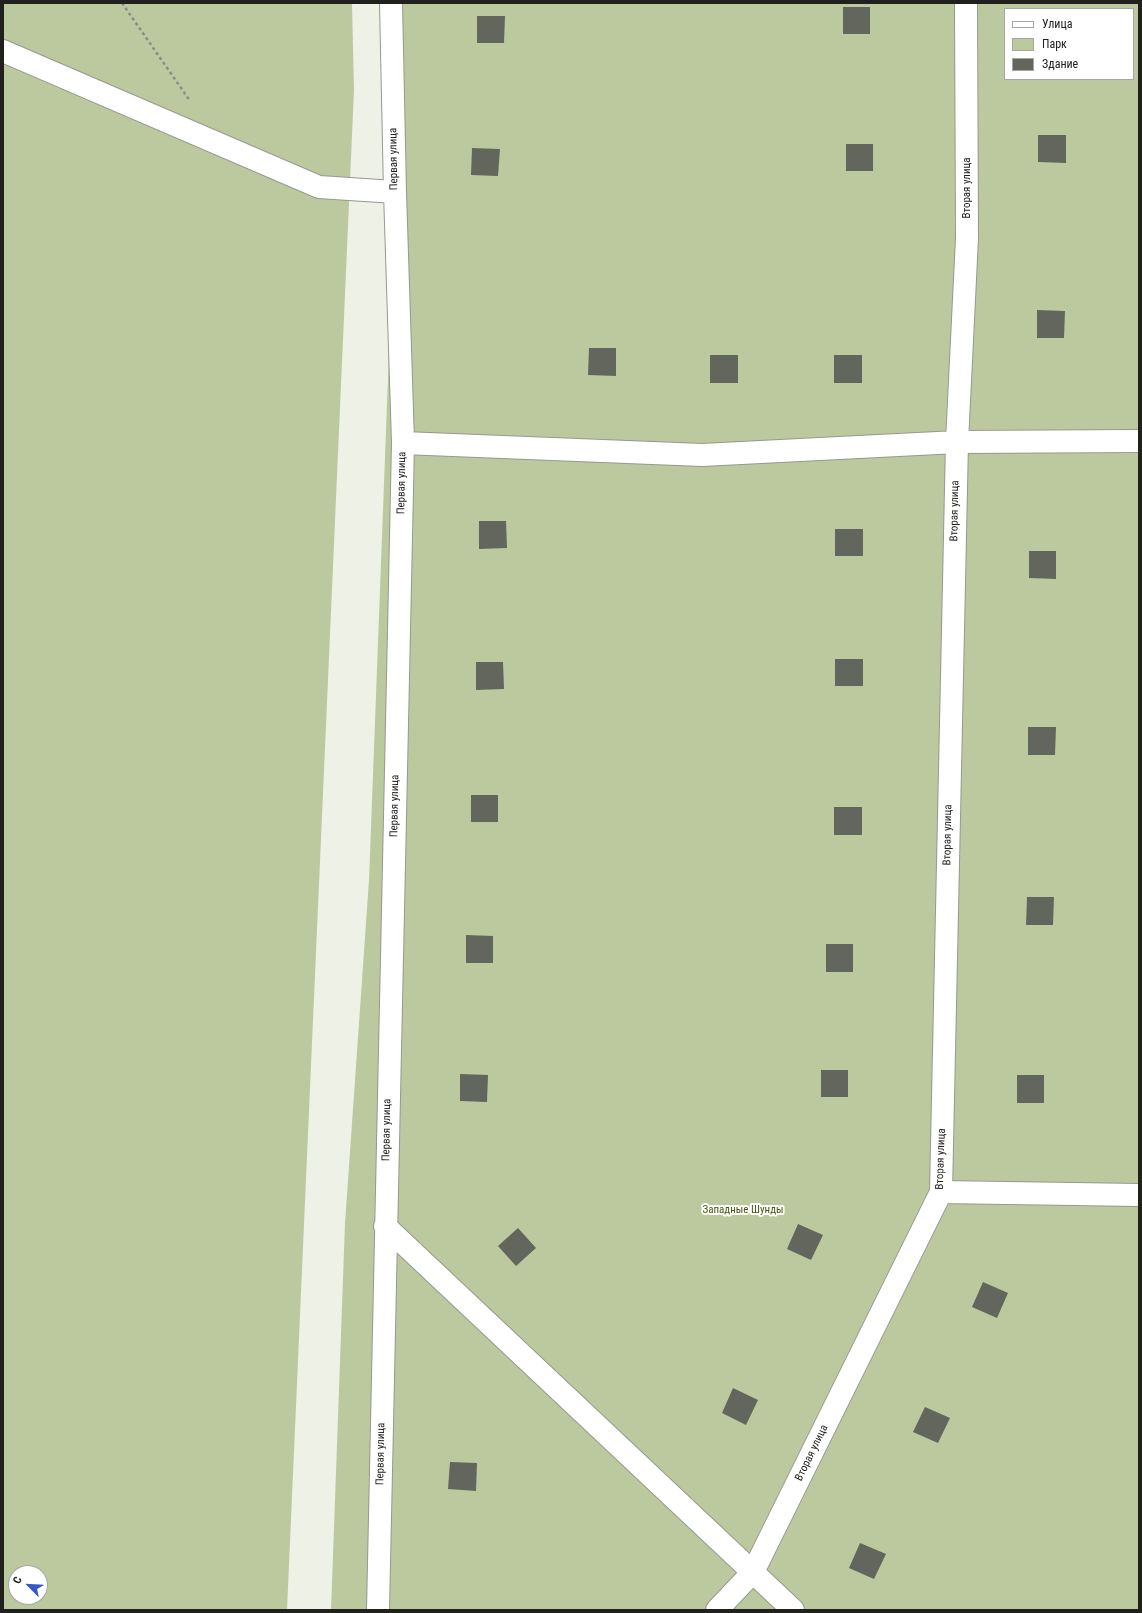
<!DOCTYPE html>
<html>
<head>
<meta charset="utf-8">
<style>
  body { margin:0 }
  #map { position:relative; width:1142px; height:1613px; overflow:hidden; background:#eef2e6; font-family:"Roboto Condensed",sans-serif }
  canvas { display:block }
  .frame { position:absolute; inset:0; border:4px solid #20211d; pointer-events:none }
  .legend { position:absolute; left:1004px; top:8px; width:130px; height:72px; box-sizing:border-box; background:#fff; border:1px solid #a6a6a5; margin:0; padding:5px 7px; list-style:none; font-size:12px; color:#20211d }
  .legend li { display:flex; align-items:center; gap:8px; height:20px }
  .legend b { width:20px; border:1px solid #a6a6a5 }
  .north { position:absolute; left:8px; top:1565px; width:40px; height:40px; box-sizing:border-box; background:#fff; border:1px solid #a6a6a5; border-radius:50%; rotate:294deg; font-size:11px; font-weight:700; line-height:16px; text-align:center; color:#20211d }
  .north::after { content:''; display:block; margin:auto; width:14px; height:18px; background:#3359c9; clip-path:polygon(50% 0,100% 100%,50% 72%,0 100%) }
</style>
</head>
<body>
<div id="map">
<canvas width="1142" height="1613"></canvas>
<div class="frame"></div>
<ul class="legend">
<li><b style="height:5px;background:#fff"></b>Улица</li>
<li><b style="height:11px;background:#bcc99f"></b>Парк</li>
<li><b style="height:11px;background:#62665c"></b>Здание</li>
</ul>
<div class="north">С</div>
</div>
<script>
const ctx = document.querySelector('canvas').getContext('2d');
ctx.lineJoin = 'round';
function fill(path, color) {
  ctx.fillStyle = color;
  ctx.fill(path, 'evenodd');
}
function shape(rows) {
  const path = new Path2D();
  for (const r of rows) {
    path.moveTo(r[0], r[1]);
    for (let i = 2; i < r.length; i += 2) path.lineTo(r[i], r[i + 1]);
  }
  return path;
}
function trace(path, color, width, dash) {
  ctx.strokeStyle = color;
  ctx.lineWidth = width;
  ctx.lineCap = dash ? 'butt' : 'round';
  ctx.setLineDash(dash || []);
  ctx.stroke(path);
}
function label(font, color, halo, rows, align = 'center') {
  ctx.font = font + ' "Roboto Condensed",sans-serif';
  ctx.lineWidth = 4;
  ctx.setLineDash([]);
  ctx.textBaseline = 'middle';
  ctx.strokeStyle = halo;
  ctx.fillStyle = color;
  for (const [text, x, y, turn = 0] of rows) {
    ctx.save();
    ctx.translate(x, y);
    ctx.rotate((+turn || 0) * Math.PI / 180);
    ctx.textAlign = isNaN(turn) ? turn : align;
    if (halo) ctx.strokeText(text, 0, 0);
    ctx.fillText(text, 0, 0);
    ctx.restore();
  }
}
const green = shape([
  [3,3,352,3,354,90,287,1610,3,1610],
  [16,1573,40,1573,40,1597,16,1597],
  [389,3,1139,3,1139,1610,331,1610,345,1223,369,880,395,192],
  [1005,9,1133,9,1133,79,1005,79]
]);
const building = shape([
  [843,7,870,7,870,34,843,34],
  [477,16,505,16,504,43,477,43],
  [1038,135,1066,135,1066,163,1038,162],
  [846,144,873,144,873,171,846,171],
  [472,148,500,149,498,176,471,175],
  [1037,310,1065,311,1064,338,1037,338],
  [589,348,616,348,616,376,588,375],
  [710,355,738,355,738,383,710,383],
  [834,355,862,355,862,383,834,383],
  [479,521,506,521,507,548,479,549],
  [835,529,863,529,863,556,835,556],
  [1029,551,1056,551,1056,579,1029,578],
  [835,659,863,659,863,686,835,686],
  [476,662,503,662,504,689,476,690],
  [1028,727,1056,727,1055,755,1028,755],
  [471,795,498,795,498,822,471,822],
  [834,807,862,807,862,835,834,835],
  [1027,897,1054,897,1053,925,1026,925],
  [466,935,493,936,493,963,466,963],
  [826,944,853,944,853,972,826,972],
  [821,1070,848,1070,848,1097,821,1097],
  [460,1074,488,1075,487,1102,460,1101],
  [1017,1075,1044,1075,1044,1103,1017,1103],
  [798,1224,823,1235,811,1260,787,1249],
  [518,1228,536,1248,516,1266,498,1246],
  [983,1282,1008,1293,997,1318,972,1307],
  [733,1388,758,1400,746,1425,722,1413],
  [925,1407,950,1418,938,1443,913,1432],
  [450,1462,477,1463,476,1491,448,1489],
  [860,1543,886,1554,874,1579,849,1568]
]);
const path = shape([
  [122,3,190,101]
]);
const minor = shape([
  [3,51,319,187,395,192],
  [403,443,702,455,957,442,1139,441],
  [941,1192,1139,1195],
  [385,1226,793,1610],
  [378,1610,403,443,395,192,391,3],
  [717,1610,753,1572,941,1192,957,442,967,238,966,3]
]);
const streetNames = [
  ["Первая улица",394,159,-91],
  ["Вторая улица",967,188,-90],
  ["Первая улица",402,483,-89],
  ["Вторая улица",955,511,-89],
  ["Первая улица",395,806,-89],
  ["Вторая улица",948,835,-89],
  ["Первая улица",387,1130,-89],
  ["Вторая улица",941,1159,-88],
  ["Вторая улица",812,1453,-64],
  ["Первая улица",381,1454,-89]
];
const parkNames = [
  ["Западные Шунды",743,1210]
];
fill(green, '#bcc99f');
fill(building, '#62665c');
trace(minor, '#96998f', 24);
trace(path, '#8a8d84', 2.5, [3, 3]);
trace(minor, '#fff', 22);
label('11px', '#20211d', '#fff', streetNames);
label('11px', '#46560c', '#fff', parkNames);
</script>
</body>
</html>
